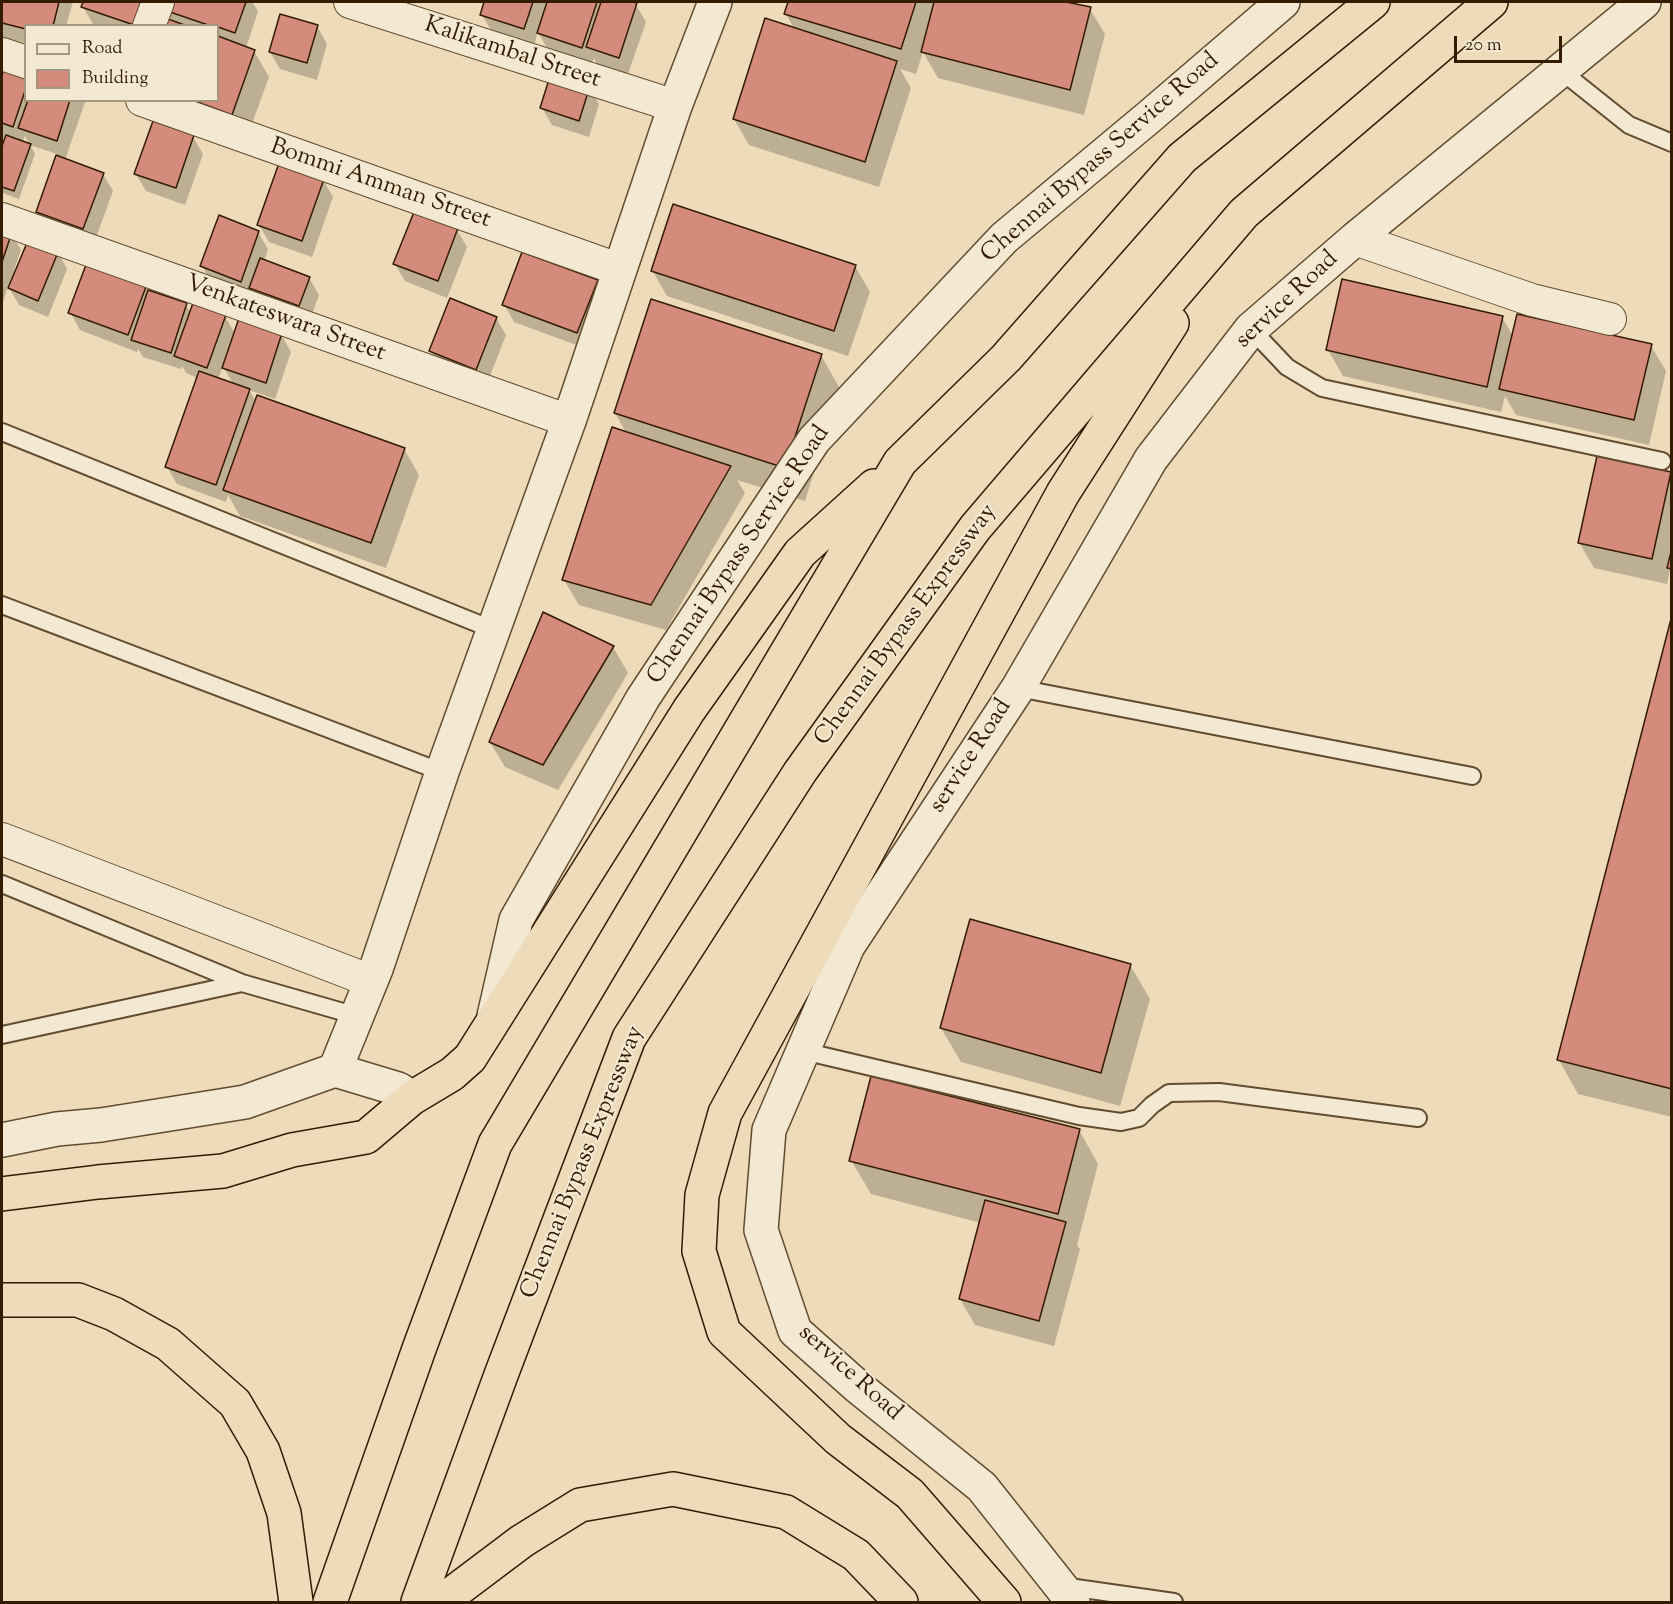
<!DOCTYPE html>
<html>
<head>
<meta charset="utf-8">
<style>
  body { margin:0 }
  #map { position:relative; width:1673px; height:1604px; overflow:hidden; background:#eddbb9; font-family:"Sorts Mill Goudy",serif }
  canvas { display:block }
  .frame { position:absolute; inset:0; border:3px solid #341c03; pointer-events:none }
  .legend { position:absolute; left:24px; top:24px; width:195px; height:78px; box-sizing:border-box; background:#f3e8d2; border:2px solid #a7967f; margin:0; padding:8px 10px; list-style:none; font-size:18px; color:#341c03 }
  .legend li { display:flex; align-items:center; gap:12px; height:30px }
  .legend b { width:30px; border:2px solid #a7967f }
  .scale { position:absolute; left:1454px; top:36px; width:108px; height:27px; box-sizing:border-box; border:3px solid #341c03; border-top:0; padding-left:8px; font-size:18px; line-height:21px; white-space:nowrap; color:#341c03; -webkit-text-stroke:4px #f3e8d2; paint-order:stroke }
</style>
</head>
<body>
<div id="map">
<canvas width="1673" height="1604"></canvas>
<div class="frame"></div>
<ul class="legend">
<li><b style="height:8px;background:#f3e8d2"></b>Road</li>
<li><b style="height:16px;background:#d48b7c"></b>Building</li>
</ul>
<div class="scale">20 m</div>
</div>
<script>
const ctx = document.querySelector('canvas').getContext('2d');
ctx.lineJoin = 'round';
function fill(path, color) {
  ctx.fillStyle = color;
  ctx.fill(path, 'evenodd');
}
function shape(rows) {
  const path = new Path2D();
  for (const r of rows) {
    path.moveTo(r[0], r[1]);
    for (let i = 2; i < r.length; i += 2) path.lineTo(r[i], r[i + 1]);
  }
  return path;
}
function trace(path, color, width, dash) {
  ctx.strokeStyle = color;
  ctx.lineWidth = width;
  ctx.lineCap = dash ? 'butt' : 'round';
  ctx.setLineDash(dash || []);
  ctx.stroke(path);
}
function label(font, color, halo, rows, align = 'center') {
  ctx.font = font + ' "Sorts Mill Goudy",serif';
  ctx.lineWidth = 4.5;
  ctx.setLineDash([]);
  ctx.textBaseline = 'middle';
  ctx.strokeStyle = halo;
  ctx.fillStyle = color;
  for (const [text, x, y, turn = 0] of rows) {
    ctx.save();
    ctx.translate(x, y);
    ctx.rotate((+turn || 0) * Math.PI / 180);
    ctx.textAlign = isNaN(turn) ? turn : align;
    if (halo) ctx.strokeText(text, 0, 0);
    ctx.fillText(text, 0, 0);
    ctx.restore();
  }
}
const shadow = shape([
  [2,2,73,2,66,26,26,26,26,43,2,37],
  [84,2,157,2,154,26,93,24,83,7],
  [168,2,252,2,258,11,246,48,254,51,269,77,246,140,152,100,218,100,218,26,161,26,173,22,166,10],
  [486,2,627,2,636,5,646,22,628,74,597,64,594,58,592,64,548,50,538,32,534,45,492,32,482,15],
  [789,2,1060,2,1090,9,1105,34,1084,115,938,78,923,52,916,74,900,69,911,88,879,187,749,145,734,119,795,30,786,14],
  [317,26,327,44,317,80,280,69,270,52],
  [7,64,26,70,26,100,85,102,65,160,103,174,113,191,93,246,47,229,37,212,57,154,30,145,25,136,22,143,30,145,35,154,19,199,2,193,2,80],
  [589,87,599,104,589,137,552,125,542,108],
  [193,137,203,154,185,205,146,191,136,174],
  [323,180,333,197,312,257,269,242,259,225],
  [2,229,11,233,21,250,14,270,16,271,58,252,67,269,48,317,19,305,8,286,2,305],
  [457,230,467,247,447,298,405,281,395,264],
  [258,232,268,249,264,261,309,278,319,295,309,322,261,305,253,291,250,298,212,283,202,266],
  [855,266,870,292,848,356,667,296,652,270],
  [596,281,606,298,587,349,514,322,504,304],
  [146,286,150,293,186,305,191,313,225,316,235,334,281,334,291,352,275,399,249,390,256,402,404,449,419,475,386,568,240,516,228,495,226,502,177,484,167,467,198,378,186,373,182,366,181,369,143,357,138,349,137,352,80,330,70,312],
  [223,366,233,384,218,379],
  [1502,317,1513,336,1651,346,1666,371,1649,445,1516,415,1505,396,1501,412,1343,376,1328,350],
  [496,318,506,335,486,386,441,368,431,351],
  [821,355,840,389,805,501,737,480,745,493,666,630,579,605,564,580,627,434,615,413],
  [1670,474,1672,572,1670,570,1667,584,1594,568,1579,542],
  [1672,621,1672,1117,1578,1094,1559,1060],
  [613,647,628,673,558,790,505,767,490,742],
  [1130,965,1150,999,1120,1106,961,1062,941,1028],
  [1079,1130,1098,1164,1077,1245,1080,1249,1054,1346,975,1325,960,1299,981,1223,871,1194,851,1160]
]);
const building = shape([
  [2,2,59,2,53,26,26,26,26,29,2,23,2,2],
  [83,2,147,2,137,26,81,7,83,2],
  [167,2,246,2,235,33,218,27,218,26,211,26,164,10,167,2],
  [484,2,533,2,524,29,480,15,484,2],
  [547,2,597,2,582,48,537,33,547,2],
  [601,2,632,2,637,3,619,58,586,47,601,2],
  [788,2,916,2,901,49,784,14,788,2],
  [934,2,1066,2,1091,7,1070,90,921,52,934,2],
  [280,14,318,25,307,63,269,52,280,14],
  [163,17,187,26,159,26,163,17],
  [765,18,897,61,865,162,733,119,765,18],
  [218,36,255,50,232,115,192,100,218,100,218,36],
  [6,62,26,69,26,88,13,127,2,123,2,75,6,62],
  [551,73,590,86,579,121,540,108,551,73],
  [28,100,70,100,57,141,18,128,28,100],
  [153,121,194,135,176,188,134,174,153,121],
  [6,135,31,144,14,191,2,187,2,146,6,135],
  [56,155,104,173,83,229,36,212,56,155],
  [279,163,324,179,302,241,257,225,279,163],
  [673,204,856,265,834,331,651,271,673,204],
  [414,212,458,228,438,281,393,264,414,212],
  [219,215,259,231,241,282,200,266,219,215],
  [2,228,12,232,2,262,2,228],
  [29,238,59,250,38,301,8,288,29,238],
  [522,252,598,280,577,333,502,305,522,252],
  [260,258,310,277,299,306,249,288,260,258],
  [87,262,147,284,128,335,68,313,87,262],
  [1342,279,1503,316,1487,387,1326,350,1342,279],
  [148,290,187,303,171,353,131,340,148,290],
  [450,298,497,317,476,370,429,351,450,298],
  [651,299,822,354,785,468,614,413,651,299],
  [193,303,226,315,207,368,174,356,193,303],
  [1517,314,1652,344,1634,420,1499,389,1517,314],
  [239,318,282,333,266,383,222,368,239,318],
  [199,371,250,389,216,485,165,467,199,371],
  [257,395,405,448,371,543,223,490,257,395],
  [612,427,731,466,651,605,562,580,612,427],
  [1597,456,1671,472,1652,559,1578,543,1597,456],
  [1672,548,1672,569,1667,568,1672,548],
  [543,612,614,646,543,765,489,742,543,612],
  [1672,615,1672,1089,1557,1060,1672,615],
  [970,919,1131,964,1101,1073,940,1028,970,919],
  [871,1076,1080,1129,1058,1214,849,1161,871,1076],
  [985,1200,1066,1222,1039,1321,959,1299,985,1200]
]);
const service = shape([
  [1560,70,1629,125,1672,143],
  [1251,329,1287,367,1322,388,1662,461],
  [2,432,494,630],
  [2,605,442,772],
  [1018,688,1472,776],
  [2,884,242,983,357,1016],
  [2,1035,242,983],
  [803,1051,1079,1116,1121,1122,1139,1118,1152,1105,1169,1093,1219,1092,1418,1118],
  [1062,1586,1174,1602]
]);
const minor = shape([
  [350,2,675,106],
  [149,26,158,2],
  [2,54,26,62],
  [142,100,618,269],
  [2,219,569,421],
  [1355,239,1532,300,1610,319],
  [2,839,371,981]
]);
const tertiary = shape([
  [494,1016,516,920,643,698,814,440,1004,238,1149,117,1283,2],
  [335,1070,376,969,442,772,569,421,675,106,715,2],
  [2,1140,57,1129,101,1125,245,1102,335,1070,398,1089,412,1098],
  [1073,1602,982,1487,858,1387,795,1331,761,1230,769,1130,848,946,1018,688,1151,459,1251,329,1355,239,1644,2]
]);
const trunk = shape([
  [2,1194,98,1182,223,1171,292,1150,366,1137,412,1098,452,1074,470,1058,689,710,800,553,874,486],
  [2,1300,78,1300,114,1314,168,1344,235,1403,263,1451,284,1513,296,1602],
  [330,1602,419,1349,495,1144,900,462,1006,358,1182,158,1373,2],
  [418,1602,501,1375,629,1038,800,772,975,528,1244,213,1491,2],
  [441,1602,522,1541,580,1505,673,1489,786,1512,856,1555,901,1602],
  [1004,1602,910,1494,838,1439,724,1332,699,1251,702,1195,725,1113,1063,493,1172,323]
]);
const streetNames = [
  ["Kalikambal Street",512,54,18],
  ["Chennai Bypass Service Road",1101,159,-41],
  ["Bommi Amman Street",380,185,19],
  ["service Road",1288,301,-43],
  ["Venkateswara Street",285,320,20],
  ["Chennai Bypass Service Road",740,556,-56],
  ["Chennai Bypass Expressway",907,626,-54],
  ["service Road",972,757,-57],
  ["Chennai Bypass Expressway",584,1163,-68],
  ["service Road",849,1374,42]
];
fill(shadow, '#0003');
fill(building, '#d48b7c');
trace(building, '#341c03', 1.5);
trace(service, '#624c30', 20);
trace(minor, '#624c30', 34);
trace(tertiary, '#624c30', 36);
trace(trunk, '#341c03', 36);
trace(service, '#f3e8d2', 16);
trace(minor, '#f3e8d2', 32);
trace(tertiary, '#f3e8d2', 33);
trace(trunk, '#eddbb9', 33);
label('24px', '#341c03', '#f3e8d2', streetNames);
</script>
</body>
</html>
